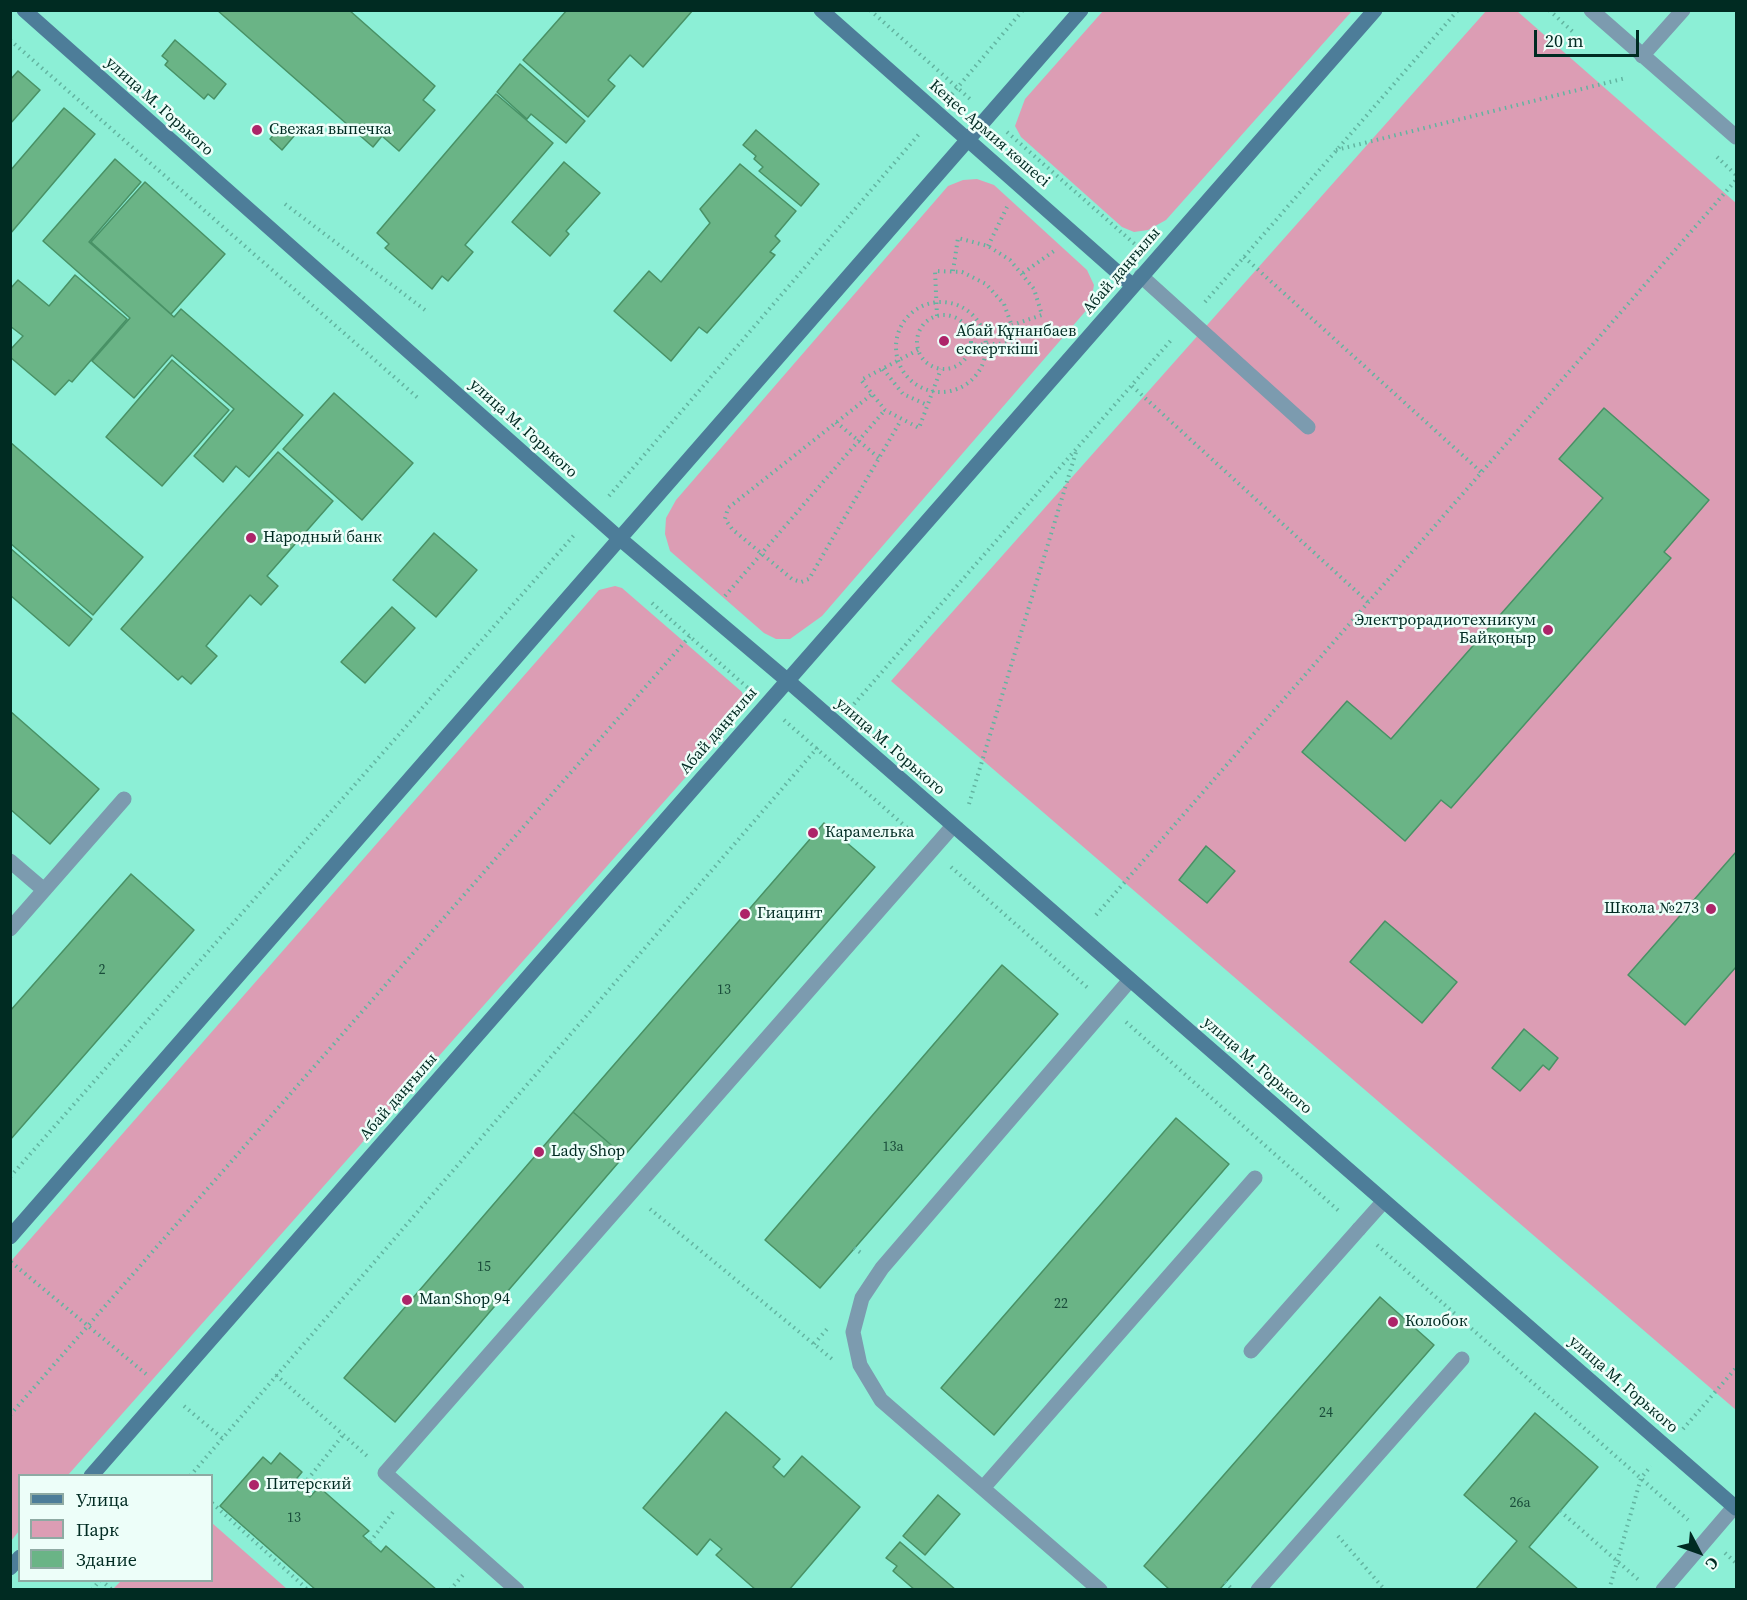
<!DOCTYPE html>
<html>
<head>
<meta charset="utf-8">
<style>
  body { margin:0 }
  #map { position:relative; width:1747px; height:1600px; overflow:hidden; background:#8cefd6; font-family:"Source Serif 4",serif }
  canvas { display:block }
  .frame { position:absolute; inset:0; border:12px solid #002b22; pointer-events:none }
  .legend { position:absolute; left:18px; top:1474px; width:195px; height:108px; box-sizing:border-box; background:#edfef9; border:2px solid #8eaaa3; margin:0; padding:8px 10px; list-style:none; font-size:18px; color:#002b22 }
  .legend li { display:flex; align-items:center; gap:12px; height:30px }
  .legend b { width:30px; border:2px solid #8eaaa3 }
  .north { position:absolute; left:1669px; top:1522px; width:60px; height:60px; -webkit-text-stroke:4px #edfef9; paint-order:stroke; rotate:131deg; font-size:16px; font-weight:700; line-height:24px; text-align:center; color:#002b22 }
  .north::after { content:''; display:block; margin:auto; width:21px; height:27px; background:#002b22; clip-path:polygon(50% 0,100% 100%,50% 72%,0 100%) }
  .scale { position:absolute; left:1534px; top:30px; width:105px; height:27px; box-sizing:border-box; border:3px solid #002b22; border-top:0; padding-left:8px; font-size:18px; line-height:21px; white-space:nowrap; color:#002b22; -webkit-text-stroke:4px #edfef9; paint-order:stroke }
</style>
</head>
<body>
<div id="map">
<canvas width="1747" height="1600"></canvas>
<div class="frame"></div>
<ul class="legend">
<li><b style="height:8px;background:#4d7d99"></b>Улица</li>
<li><b style="height:16px;background:#dc9db4"></b>Парк</li>
<li><b style="height:16px;background:#6ab486"></b>Здание</li>
</ul>
<div class="north">С</div>
<div class="scale">20 m</div>
</div>
<script>
const ctx = document.querySelector('canvas').getContext('2d');
ctx.lineJoin = 'round';
function fill(path, color) {
  ctx.fillStyle = color;
  ctx.fill(path, 'evenodd');
}
function shape(rows) {
  const path = new Path2D();
  for (const r of rows) {
    if (r.length === 3) {
      path.moveTo(r[0] + r[2], r[1]);
      path.arc(r[0], r[1], r[2], 0, 2 * Math.PI);
      continue;
    }
    path.moveTo(r[0], r[1]);
    for (let i = 2; i < r.length; i += 2) path.lineTo(r[i], r[i + 1]);
  }
  return path;
}
function trace(path, color, width, dash) {
  ctx.strokeStyle = color;
  ctx.lineWidth = width;
  ctx.lineCap = dash ? 'butt' : 'round';
  ctx.setLineDash(dash || []);
  ctx.stroke(path);
}
function label(font, color, halo, rows, align = 'center') {
  ctx.font = font + ' "Source Serif 4",serif';
  ctx.lineWidth = 5;
  ctx.setLineDash([]);
  ctx.textBaseline = 'middle';
  ctx.strokeStyle = halo;
  ctx.fillStyle = color;
  for (const [text, x, y, turn = 0] of rows) {
    ctx.save();
    ctx.translate(x, y);
    ctx.rotate((+turn || 0) * Math.PI / 180);
    ctx.textAlign = isNaN(turn) ? turn : align;
    if (halo) ctx.strokeText(text, 0, 0);
    ctx.fillText(text, 0, 0);
    ctx.restore();
  }
}
const green = shape([
  [1103,11,1103,10,1352,11,1166,220,1148,230,1134,232,1122,227,1021,137,1015,126,1025,99],
  [1486,11,1517,11,1736,203,1736,1410,891,681],
  [977,179,994,185,1087,270,1094,285,1090,306,822,616,790,639,776,639,764,633,670,551,665,534,666,518,676,500,948,186,963,180],
  [615,586,622,588,742,692,745,702,739,717,68,1475,20,1476,19,1531,11,1541,11,1261,599,590],
  [212,1523,287,1589,113,1589,121,1581,212,1580]
]);
const building = shape([
  [217,10,349,10,435,86,423,100,435,110,399,151,382,136,373,147,217,10],
  [567,10,693,10,643,67,630,55,608,80,615,86,588,117,523,60,567,10],
  [175,40,226,84,214,99,208,94,204,99,165,65,168,61,162,56,175,40],
  [520,64,585,121,566,143,531,114,527,119,497,92,520,64],
  [18,71,40,90,10,124,10,80,18,71],
  [496,94,553,143,465,245,473,252,448,281,442,276,432,289,385,248,389,244,377,233,496,94],
  [64,108,95,134,10,234,10,171,64,108],
  [282,125,294,136,282,150,270,139,282,125],
  [756,130,819,184,801,206,759,171,763,167,754,159,756,156,743,145,756,130],
  [115,159,141,182,89,242,174,317,181,309,303,415,249,477,236,466,223,482,194,456,234,409,172,355,134,398,92,361,130,318,43,241,115,159],
  [564,162,600,193,566,231,569,234,550,256,512,222,564,162],
  [740,164,796,211,775,236,780,241,770,252,775,255,707,333,699,327,671,361,614,311,649,271,661,282,710,223,700,209,740,164],
  [145,182,225,254,171,314,91,242,145,182],
  [75,275,127,319,72,382,69,380,55,395,10,357,10,350,23,336,10,326,10,289,18,280,49,306,75,275],
  [172,360,229,410,162,486,106,437,172,360],
  [334,393,413,463,362,520,283,449,334,393],
  [1604,408,1709,500,1664,552,1671,558,1451,808,1441,800,1405,841,1302,752,1347,701,1391,739,1603,498,1559,459,1604,408],
  [10,442,143,557,93,615,10,543,10,442],
  [278,452,333,501,267,576,278,586,261,605,250,595,206,646,217,656,191,684,182,676,178,680,121,629,278,452],
  [434,533,477,570,436,617,393,580,434,533],
  [10,548,92,619,69,646,10,595,10,548],
  [392,607,415,628,365,683,341,662,392,607],
  [10,711,99,789,50,844,10,809,10,711],
  [824,823,875,867,624,1156,573,1112,824,823],
  [1206,846,1235,871,1207,903,1179,880,1206,846],
  [1736,852,1736,967,1685,1025,1628,975,1736,852],
  [131,874,194,930,10,1140,10,1011,131,874],
  [1385,921,1457,982,1422,1023,1350,962,1385,921],
  [1002,965,1058,1014,820,1288,765,1240,1002,965],
  [1524,1029,1558,1058,1549,1070,1543,1065,1520,1091,1492,1068,1524,1029],
  [573,1112,624,1156,395,1422,344,1378,573,1112],
  [1176,1118,1229,1164,994,1435,941,1388,1176,1118],
  [1380,1297,1434,1345,1219,1590,1170,1590,1144,1566,1380,1297],
  [726,1412,780,1459,773,1467,784,1477,802,1456,860,1507,789,1590,756,1590,716,1555,722,1549,710,1539,697,1555,643,1508,726,1412],
  [1535,1413,1598,1467,1529,1547,1579,1590,1475,1590,1517,1541,1464,1495,1535,1413],
  [280,1453,302,1472,293,1483,300,1489,310,1497,319,1487,369,1531,363,1536,381,1552,386,1546,437,1590,316,1590,220,1506,263,1457,271,1464,280,1453],
  [938,1495,960,1514,925,1555,903,1536,938,1495],
  [900,1542,956,1590,915,1590,893,1571,897,1566,886,1558,900,1542]
]);
const path = shape([
  [870,10,970,99],
  [1549,10,1573,32],
  [10,40,418,398],
  [952,94,1023,10],
  [1007,132,1137,246],
  [1336,150,1626,78],
  [1717,157,1736,175],
  [285,204,425,310],
  [988,246,1007,207],
  [1244,257,1481,472],
  [953,271,958,238,988,246,1010,260,1034,289,1042,315,1012,325],
  [1023,273,1054,251],
  [1205,302,1458,10],
  [941,347,45],
  [944,342,27],
  [937,316,935,271,962,272,986,284,1004,304,1013,329,1014,343,971,345],
  [918,350,861,380,885,410,919,428,941,369],
  [883,369,903,394,927,405],
  [1132,386,1368,602],
  [871,395,728,508,725,519,732,529,792,579,801,582,809,579,901,420],
  [836,422,879,458],
  [609,496,920,133],
  [725,596,885,410],
  [652,603,749,689],
  [854,704,1172,339],
  [784,720,914,834],
  [969,804,1076,452],
  [951,867,1089,989],
  [1096,915,1736,180],
  [1126,1022,1340,1212],
  [10,1177,576,533],
  [650,1209,832,1359],
  [1377,1245,1688,1520],
  [854,1248,861,1253],
  [11,1262,146,1374],
  [814,1344,827,1329],
  [276,1375,367,1456],
  [184,1406,222,1438],
  [10,1415,690,636],
  [1683,1429,1736,1368],
  [190,1476,818,747],
  [300,1489,343,1435],
  [212,1503,308,1590],
  [1560,1511,1641,1582],
  [1338,1536,1385,1590],
  [370,1542,393,1512],
  [1725,1553,1736,1563],
  [101,1580,112,1590],
  [1225,1582,1233,1590],
  [92,1590,100,1580],
  [450,1590,463,1575],
  [1609,1590,1641,1478,1651,1466]
]);
const lane = shape([
  [1141,276,1308,427],
  [1359,1229,1384,1201],
  [1663,1590,1735,1506]
]);
const street = shape([
  [1591,10,1736,137],
  [1642,56,1683,10],
  [10,861,44,890],
  [10,929,124,799],
  [1251,1351,1359,1229],
  [983,1488,1255,1178],
  [517,1590,385,1473,953,826],
  [1100,1590,881,1400,860,1365,853,1332,862,1298,882,1268,1130,980],
  [1258,1590,1462,1359]
]);
const secondary = shape([
  [24,10,619,538,788,681,1736,1508],
  [821,10,1133,286],
  [10,1237,1081,10],
  [91,1476,1375,10],
  [10,1568,20,1557]
]);
const markers = [
  [257,130,6,"#ad2569"],
  [944,341,6,"#ad2569"],
  [251,538,6,"#ad2569"],
  [1548,630,6,"#ad2569"],
  [813,833,6,"#ad2569"],
  [1711,909,6,"#ad2569"],
  [745,914,6,"#ad2569"],
  [539,1152,6,"#ad2569"],
  [407,1300,6,"#ad2569"],
  [1393,1322,6,"#ad2569"],
  [254,1485,6,"#ad2569"]
];
const numberNames = [
  ["2",102,970],
  ["13",724,990],
  ["13а",893,1147],
  ["15",484,1267],
  ["22",1061,1304],
  ["24",1326,1413],
  ["26а",1520,1503],
  ["13",294,1518]
];
const streetNames = [
  ["улица М. Горького",159,107,42],
  ["Кеңес Армия көшесі",989,134,41],
  ["Абай даңғылы",1122,271,-49],
  ["улица М. Горького",523,429,42],
  ["Абай даңғылы",719,731,-49],
  ["улица М. Горького",890,747,41],
  ["улица М. Горького",1257,1066,41],
  ["Абай даңғылы",399,1097,-49],
  ["улица М. Горького",1623,1385,41]
];
const poiNames = [
  ["Свежая выпечка",269,130],
  ["Абай Құнанбаев",956,332],
  ["ескерткіші",956,350],
  ["Народный банк",263,538],
  ["Электрорадиотехникум",1536,621,"right"],
  ["Байқоңыр",1536,639,"right"],
  ["Карамелька",825,833],
  ["Школа №273",1699,909,"right"],
  ["Гиацинт",757,914],
  ["Lady Shop",551,1152],
  ["Man Shop 94",419,1300],
  ["Колобок",1405,1322],
  ["Питерский",266,1485]
];
fill(green, '#dc9db4');
fill(building, '#6ab486');
trace(building, '#489165', 1.5);
trace(path, '#62b4a0', 4, [1.5, 4.5]);
trace(lane, '#7c9baf', 15);
trace(street, '#7c9baf', 15);
trace(secondary, '#4d7d99', 15);
for (const [x, y, r, color] of markers) {
  const dot = new Path2D();
  dot.arc(x, y, r, 0, 2 * Math.PI);
  ctx.fillStyle = color;
  ctx.fill(dot);
  trace(dot, '#edfef9', 2);
}
label('14px', '#1a4d3b', null, numberNames);
label('16px', '#002b22', '#edfef9', streetNames);
label('16px', '#002b22', '#edfef9', poiNames, 'left');
</script>
</body>
</html>
